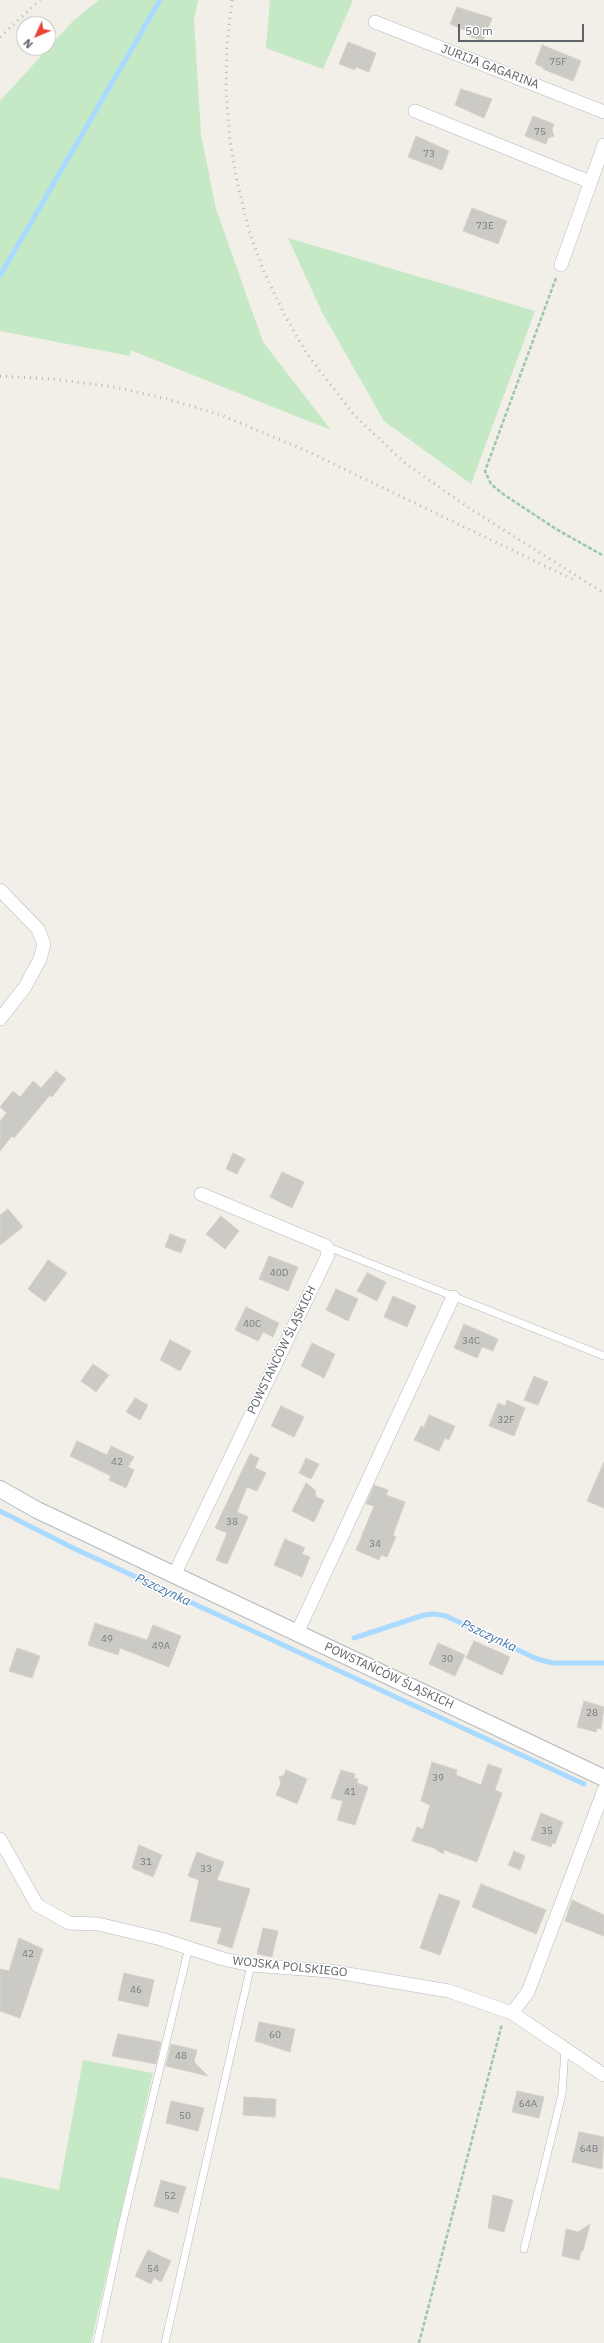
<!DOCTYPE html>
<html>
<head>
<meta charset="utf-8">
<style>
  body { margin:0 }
  #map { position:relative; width:604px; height:2343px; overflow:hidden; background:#f1efe8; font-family:"IBM Plex Sans",sans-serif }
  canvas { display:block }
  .north { position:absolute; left:16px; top:16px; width:40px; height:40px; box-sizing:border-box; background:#fff; border:1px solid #bfc1c3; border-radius:50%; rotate:226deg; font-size:11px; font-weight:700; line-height:16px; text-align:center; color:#5f6368 }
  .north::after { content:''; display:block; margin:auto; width:14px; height:18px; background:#ea4335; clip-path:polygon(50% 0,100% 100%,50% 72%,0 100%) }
  .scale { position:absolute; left:458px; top:24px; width:126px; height:18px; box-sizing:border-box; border:2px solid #5f6368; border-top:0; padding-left:5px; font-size:12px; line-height:14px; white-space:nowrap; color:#5f6368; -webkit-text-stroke:3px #fff; paint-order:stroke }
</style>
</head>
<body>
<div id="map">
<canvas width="604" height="2343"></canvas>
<div class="north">N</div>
<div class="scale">50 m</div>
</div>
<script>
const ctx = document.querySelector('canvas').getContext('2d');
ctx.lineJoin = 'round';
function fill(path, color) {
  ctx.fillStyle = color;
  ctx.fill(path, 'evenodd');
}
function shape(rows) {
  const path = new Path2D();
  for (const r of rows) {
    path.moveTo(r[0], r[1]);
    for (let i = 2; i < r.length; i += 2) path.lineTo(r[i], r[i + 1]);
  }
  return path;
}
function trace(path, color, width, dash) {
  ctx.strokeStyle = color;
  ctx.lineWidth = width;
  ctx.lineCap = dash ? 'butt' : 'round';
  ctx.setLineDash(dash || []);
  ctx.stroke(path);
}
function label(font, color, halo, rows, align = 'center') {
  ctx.font = font + ' "IBM Plex Sans",sans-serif';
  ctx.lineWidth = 3;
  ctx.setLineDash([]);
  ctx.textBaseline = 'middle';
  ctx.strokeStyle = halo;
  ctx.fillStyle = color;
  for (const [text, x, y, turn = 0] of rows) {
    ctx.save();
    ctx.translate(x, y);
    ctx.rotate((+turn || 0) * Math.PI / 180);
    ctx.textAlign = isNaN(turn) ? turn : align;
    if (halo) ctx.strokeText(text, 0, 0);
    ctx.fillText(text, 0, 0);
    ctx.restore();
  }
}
const green = shape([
  [99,0,198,0,194,20,201,134,216,209,263,342,331,430,130,350,130,356,0,331,0,101,73,21],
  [270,0,353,0,323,69,266,48],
  [288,238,535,311,471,484,384,421,322,312],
  [83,2060,153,2073,91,2343,0,2343,0,2177,59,2190]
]);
const stream = shape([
  [0,276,160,0],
  [0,1511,71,1547,584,1784],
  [354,1638,424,1615,435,1614,446,1616,537,1659,553,1663,604,1663]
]);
const building = shape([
  [457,7,492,18,483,41,466,35,467,31,450,24,457,7],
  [348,42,376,53,369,72,356,67,355,70,339,64,348,42],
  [542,45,581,61,573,81,543,69,543,67,535,64,542,45],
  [461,89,492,99,484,118,455,105,461,89],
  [533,116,554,124,552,130,554,136,548,138,546,144,525,136,533,116],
  [416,136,449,151,442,170,408,157,416,136],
  [472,208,507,221,498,244,463,231,472,208],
  [56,1071,66,1079,52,1097,50,1095,14,1138,12,1136,0,1151,0,1121,7,1113,0,1107,13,1091,20,1097,33,1081,41,1088,56,1071],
  [233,1153,245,1159,237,1174,226,1169,233,1153],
  [282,1172,304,1182,292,1208,270,1197,282,1172],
  [8,1209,23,1227,0,1245,0,1215,8,1209],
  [221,1216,239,1231,225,1249,206,1234,221,1216],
  [170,1234,186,1240,181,1253,165,1247,170,1234],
  [269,1256,298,1267,288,1291,259,1279,269,1256],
  [48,1260,67,1273,45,1302,28,1289,48,1260],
  [367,1273,386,1282,377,1301,357,1291,367,1273],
  [336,1289,358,1299,348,1321,326,1310,336,1289],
  [393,1296,416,1306,407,1327,384,1317,393,1296],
  [246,1307,279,1323,273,1337,263,1332,258,1341,235,1330,246,1307],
  [464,1324,498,1339,493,1351,482,1347,477,1358,454,1348,464,1324],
  [170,1340,191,1351,180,1371,160,1360,170,1340],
  [312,1343,335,1354,324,1378,301,1366,312,1343],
  [93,1364,109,1375,96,1392,81,1381,93,1364],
  [534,1376,548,1382,538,1405,524,1400,534,1376],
  [135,1398,148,1405,140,1420,126,1412,135,1398],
  [507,1400,525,1408,514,1436,489,1426,498,1403,505,1406,507,1400],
  [281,1406,304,1417,294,1437,271,1426,281,1406],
  [429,1415,455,1426,449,1440,445,1438,439,1451,414,1440,421,1426,424,1427,429,1415],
  [77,1441,107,1455,111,1446,134,1457,128,1467,134,1470,126,1488,109,1480,111,1476,70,1456,77,1441],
  [250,1454,259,1458,255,1468,266,1473,257,1491,247,1487,237,1512,248,1517,227,1564,216,1560,227,1533,215,1528,250,1454],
  [306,1458,319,1464,311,1479,299,1473,306,1458],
  [604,1462,604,1508,587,1501,604,1462],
  [306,1483,315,1490,316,1497,324,1500,314,1522,292,1511,306,1483],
  [374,1485,388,1490,386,1495,405,1502,393,1535,396,1537,387,1557,381,1555,379,1560,356,1550,374,1506,366,1504,374,1485],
  [285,1539,305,1548,302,1554,310,1557,302,1577,274,1565,285,1539],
  [95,1623,147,1640,153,1625,181,1636,169,1667,120,1648,118,1655,88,1645,95,1623],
  [474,1641,510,1657,502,1675,466,1658,474,1641],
  [438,1643,465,1655,455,1676,429,1664,438,1643],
  [17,1648,40,1656,32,1678,9,1671,17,1648],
  [584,1701,604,1707,601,1729,597,1728,596,1732,577,1727,584,1701],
  [432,1762,457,1770,456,1775,481,1785,488,1764,502,1769,495,1790,502,1793,477,1862,444,1850,443,1854,434,1848,412,1841,417,1827,423,1829,430,1805,421,1801,432,1762],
  [286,1770,307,1779,297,1804,276,1795,281,1783,279,1777,284,1775,286,1770],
  [341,1770,355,1774,354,1778,358,1779,357,1783,368,1787,355,1825,337,1820,343,1801,331,1798,341,1770],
  [541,1813,563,1822,555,1844,552,1843,551,1847,531,1840,541,1813],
  [139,1845,162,1855,153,1877,132,1868,139,1845],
  [514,1851,525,1856,520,1870,508,1865,514,1851],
  [197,1852,224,1862,217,1880,250,1889,232,1948,217,1943,222,1928,190,1921,199,1880,188,1876,197,1852],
  [481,1884,546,1910,536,1934,472,1907,481,1884],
  [439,1894,460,1901,440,1955,420,1948,439,1894],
  [572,1900,604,1915,604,1936,565,1921,572,1900],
  [263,1928,278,1931,272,1957,257,1954,263,1928],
  [19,1938,43,1949,20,2018,0,2011,0,1969,9,1971,19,1938],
  [124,1973,154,1980,148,2007,118,2000,124,1973],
  [259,2022,295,2029,290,2052,255,2041,259,2022],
  [118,2034,161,2042,156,2064,112,2056,118,2034],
  [171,2044,197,2050,194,2062,208,2076,166,2066,171,2044],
  [517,2091,544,2097,539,2118,512,2112,517,2091],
  [244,2097,276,2099,275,2117,243,2115,244,2097],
  [171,2101,204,2108,198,2131,166,2123,171,2101],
  [579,2132,604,2137,602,2169,572,2162,579,2132],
  [161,2180,186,2187,178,2213,154,2206,161,2180],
  [493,2195,513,2200,504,2232,488,2228,493,2195],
  [590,2224,583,2251,581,2251,579,2260,562,2256,566,2229,578,2232,590,2224],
  [148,2250,171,2261,161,2282,154,2278,151,2284,135,2276,148,2250]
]);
const path = shape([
  [556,278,485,471,491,484,503,494,556,529,604,556],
  [419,2343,502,2024]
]);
const service = shape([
  [326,1246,604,1356],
  [524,2249,562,2094,565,2049],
  [97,2343,123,2221,189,1947],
  [165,2343,251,1965]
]);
const minor = shape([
  [375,22,604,112],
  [415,111,590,182],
  [561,265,604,145],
  [0,890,38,929,44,944,40,959,25,987,0,1019],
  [174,1575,328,1255,326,1246,201,1194],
  [297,1633,453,1297],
  [0,1839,37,1905,69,1923,98,1924,161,1939,223,1959,251,1965,330,1971,449,1991,512,2013,604,2075],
  [512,2013,528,1992,604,1790]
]);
const tertiary = shape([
  [0,1489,37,1510,604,1778]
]);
const rail = shape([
  [232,0,227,43,226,90,230,141,237,181,249,231,264,272,285,316,307,354,355,416,406,464,472,510,604,593],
  [0,37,40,0],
  [0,376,53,379,114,387,167,399,221,415,307,451,572,579]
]);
const numberNames = [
  ["75F",558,62],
  ["75",540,132],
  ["73",429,154],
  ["73E",485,226],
  ["40D",279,1273],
  ["40C",252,1324],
  ["34C",471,1341],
  ["32F",506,1420],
  ["42",117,1462],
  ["38",232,1522],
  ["34",375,1544],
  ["49",107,1639],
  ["49A",161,1646],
  ["30",447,1659],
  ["28",592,1713],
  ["39",438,1778],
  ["41",350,1792],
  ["35",547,1831],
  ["31",146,1862],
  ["33",206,1869],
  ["42",28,1954],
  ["46",136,1990],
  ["60",275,2035],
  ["48",181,2056],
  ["64A",528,2104],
  ["50",185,2116],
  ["64B",589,2149],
  ["52",170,2196],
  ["54",153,2269]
];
const streetNames = [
  ["JURIJA GAGARINA",490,67,21],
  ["POWSTAŃCÓW ŚLĄSKICH",282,1350,-64],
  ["POWSTAŃCÓW ŚLĄSKICH",389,1676,25],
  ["WOJSKA POLSKIEGO",290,1967,6]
];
const waterNames = [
  ["Pszczynka",163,1590,25],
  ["Pszczynka",489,1636,25]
];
fill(green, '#c5e8c5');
trace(stream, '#aadaff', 5);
fill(building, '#cccac5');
trace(building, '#d6d1c6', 1);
trace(service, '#b5b8bc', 8);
trace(minor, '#b5b8bc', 14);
trace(tertiary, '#b5b8bc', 18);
trace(path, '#9cc7a9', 2.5, [4, 2]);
trace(service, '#fff', 7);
trace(minor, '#fff', 13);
trace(tertiary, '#fff', 16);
trace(rail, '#b6b7b8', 3, [1, 5]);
label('10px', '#7a7d7f', null, numberNames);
label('12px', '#5f6368', '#fff', streetNames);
label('italic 13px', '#4174aa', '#fff', waterNames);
</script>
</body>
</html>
